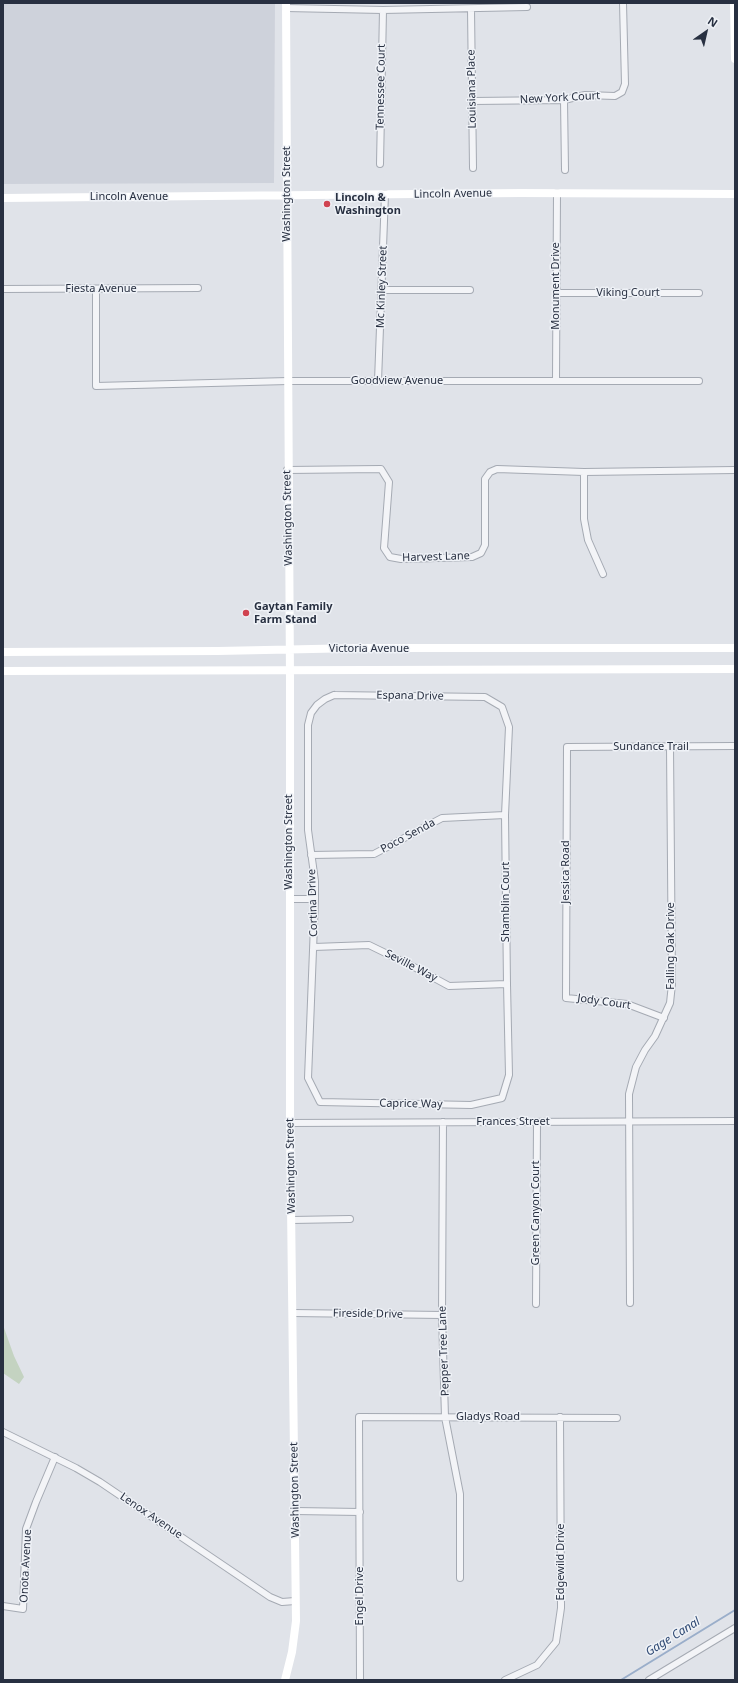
<!DOCTYPE html>
<html>
<head>
<meta charset="utf-8">
<style>
  body { margin:0 }
  #map { position:relative; width:738px; height:1683px; overflow:hidden; background:#e0e3e9; font-family:"Noto Sans",sans-serif }
  canvas { display:block }
  .frame { position:absolute; inset:0; border:4px solid #283041; pointer-events:none }
  .north { position:absolute; left:686px; top:12px; width:40px; height:40px; -webkit-text-stroke:3px #eff2f7; paint-order:stroke; rotate:34deg; font-size:11px; font-weight:700; line-height:16px; text-align:center; color:#283041 }
  .north::after { content:''; display:block; margin:auto; width:14px; height:18px; background:#283041; clip-path:polygon(50% 0,100% 100%,50% 72%,0 100%) }
</style>
</head>
<body>
<div id="map">
<canvas width="738" height="1683"></canvas>
<div class="frame"></div>
<div class="north">N</div>
</div>
<script>
const ctx = document.querySelector('canvas').getContext('2d');
ctx.lineJoin = 'round';
function fill(path, color) {
  ctx.fillStyle = color;
  ctx.fill(path, 'evenodd');
}
function shape(rows) {
  const path = new Path2D();
  for (const r of rows) {
    path.moveTo(r[0], r[1]);
    for (let i = 2; i < r.length; i += 2) path.lineTo(r[i], r[i + 1]);
  }
  return path;
}
function trace(path, color, width, dash) {
  ctx.strokeStyle = color;
  ctx.lineWidth = width;
  ctx.lineCap = dash ? 'butt' : 'round';
  ctx.setLineDash(dash || []);
  ctx.stroke(path);
}
function label(font, color, halo, rows, align = 'center') {
  ctx.font = font + ' "Noto Sans",sans-serif';
  ctx.lineWidth = 3;
  ctx.setLineDash([]);
  ctx.textBaseline = 'middle';
  ctx.strokeStyle = halo;
  ctx.fillStyle = color;
  for (const [text, x, y, turn = 0] of rows) {
    ctx.save();
    ctx.translate(x, y);
    ctx.rotate((+turn || 0) * Math.PI / 180);
    ctx.textAlign = isNaN(turn) ? turn : align;
    if (halo) ctx.strokeText(text, 0, 0);
    ctx.fillText(text, 0, 0);
    ctx.restore();
  }
}
const built = shape([
  [3,3,275,3,274,183,3,184]
]);
const green = shape([
  [3,1325,14,1356,24,1377,19,1384,3,1373]
]);
const stream = shape([
  [621,1680,735,1610]
]);
const street = shape([
  [286,8,383,10,527,7],
  [471,9,473,168],
  [564,100,565,170],
  [473,101,564,100,585,95,615,96,622,92,625,84,623,3],
  [380,164,383,10],
  [3,289,198,288],
  [96,289,96,386,288,381,699,381],
  [382,290,470,290],
  [556,293,699,293],
  [556,380,557,193],
  [378,381,385,194],
  [287,470,381,469,389,482,384,548,390,557,401,559,472,557,481,553,485,545,485,479,490,472,497,469,584,472,735,470],
  [584,472,584,519,588,540,603,574],
  [334,695,485,697,502,707,509,727,505,815,507,984,509,1075,502,1098,471,1105,320,1102,308,1078,315,899,315,881,308,830,308,725,311,713,317,705,325,699,334,695],
  [311,855,374,854,442,818,505,815],
  [290,899,315,899],
  [314,947,369,945,416,968,449,986,507,984],
  [664,1018,627,1004,566,998,567,747,735,746],
  [443,1122,442,1315,445,1417,460,1494,460,1578],
  [290,1123,735,1121],
  [292,1220,350,1219],
  [630,1303,629,1094,636,1067,645,1050,655,1036,670,1003,672,984,670,747],
  [536,1304,537,1122],
  [293,1313,442,1315],
  [3,1432,76,1468,100,1482,270,1597,282,1602,295,1601],
  [295,1511,360,1512],
  [3,1606,23,1609,26,1529,36,1502,55,1457],
  [360,1680,359,1417,617,1418],
  [505,1680,537,1665,556,1642,561,1608,560,1417],
  [649,1680,735,1628]
]);
const secondary = shape([
  [734,3,735,59],
  [3,198,520,193,735,194],
  [3,652,218,651,359,648,735,648],
  [3,671,735,669],
  [285,1680,292,1652,296,1621,290,1123,290,679,286,3]
]);
const markers = [
  [327,204,4,"#d04350"],
  [246,613,4,"#d04350"]
];
const streetNames = [
  ["Tennessee Court",381,87,-89],
  ["Louisiana Place",472,89,-91],
  ["New York Court",560,98,-3],
  ["Washington Street",287,194,-90],
  ["Lincoln Avenue",453,194,-1],
  ["Lincoln Avenue",129,197],
  ["Monument Drive",556,286,-90],
  ["Mc Kinley Street",382,287,-88],
  ["Fiesta Avenue",101,289],
  ["Viking Court",628,293],
  ["Goodview Avenue",397,381],
  ["Washington Street",288,518,-91],
  ["Harvest Lane",436,557,-2],
  ["Victoria Avenue",369,649],
  ["Espana Drive",410,696,1],
  ["Sundance Trail",651,747],
  ["Poco Senda",408,836,-28],
  ["Washington Street",289,842,-90],
  ["Jessica Road",566,872,-90],
  ["Shamblin Court",506,902,-90],
  ["Cortina Drive",313,903,-92],
  ["Falling Oak Drive",671,946,-90],
  ["Seville Way",411,966,27],
  ["Jody Court",604,1002,8],
  ["Caprice Way",411,1104,1],
  ["Frances Street",513,1122],
  ["Washington Street",291,1166,-91],
  ["Green Canyon Court",536,1213,-90],
  ["Fireside Drive",368,1314,1],
  ["Pepper Tree Lane",444,1351,-92],
  ["Gladys Road",488,1417],
  ["Washington Street",295,1490,-91],
  ["Lenox Avenue",151,1516,34],
  ["Edgewild Drive",561,1562,-90],
  ["Onota Avenue",26,1566,-87],
  ["Engel Drive",360,1596,-90]
];
const poiNames = [
  ["Lincoln &",335,198],
  ["Washington",335,211],
  ["Gaytan Family",254,607],
  ["Farm Stand",254,620]
];
const waterNames = [
  ["Gage Canal",673,1637,-32]
];
fill(built, '#ced2db');
fill(green, '#c4d3c1');
trace(stream, '#9aaeca', 2);
trace(street, '#a5aab3', 8);
trace(street, '#f3f4f7', 6);
trace(secondary, '#fff', 8);
for (const [x, y, r, color] of markers) {
  const dot = new Path2D();
  dot.arc(x, y, r, 0, 2 * Math.PI);
  ctx.fillStyle = color;
  ctx.fill(dot);
  trace(dot, '#eff2f7', 1.5);
}
label('11px', '#283041', '#eff2f7', streetNames);
label('bold 11px', '#283041', '#eff2f7', poiNames, 'left');
label('italic 12px', '#324c75', '#eff2f7', waterNames);
</script>
</body>
</html>
